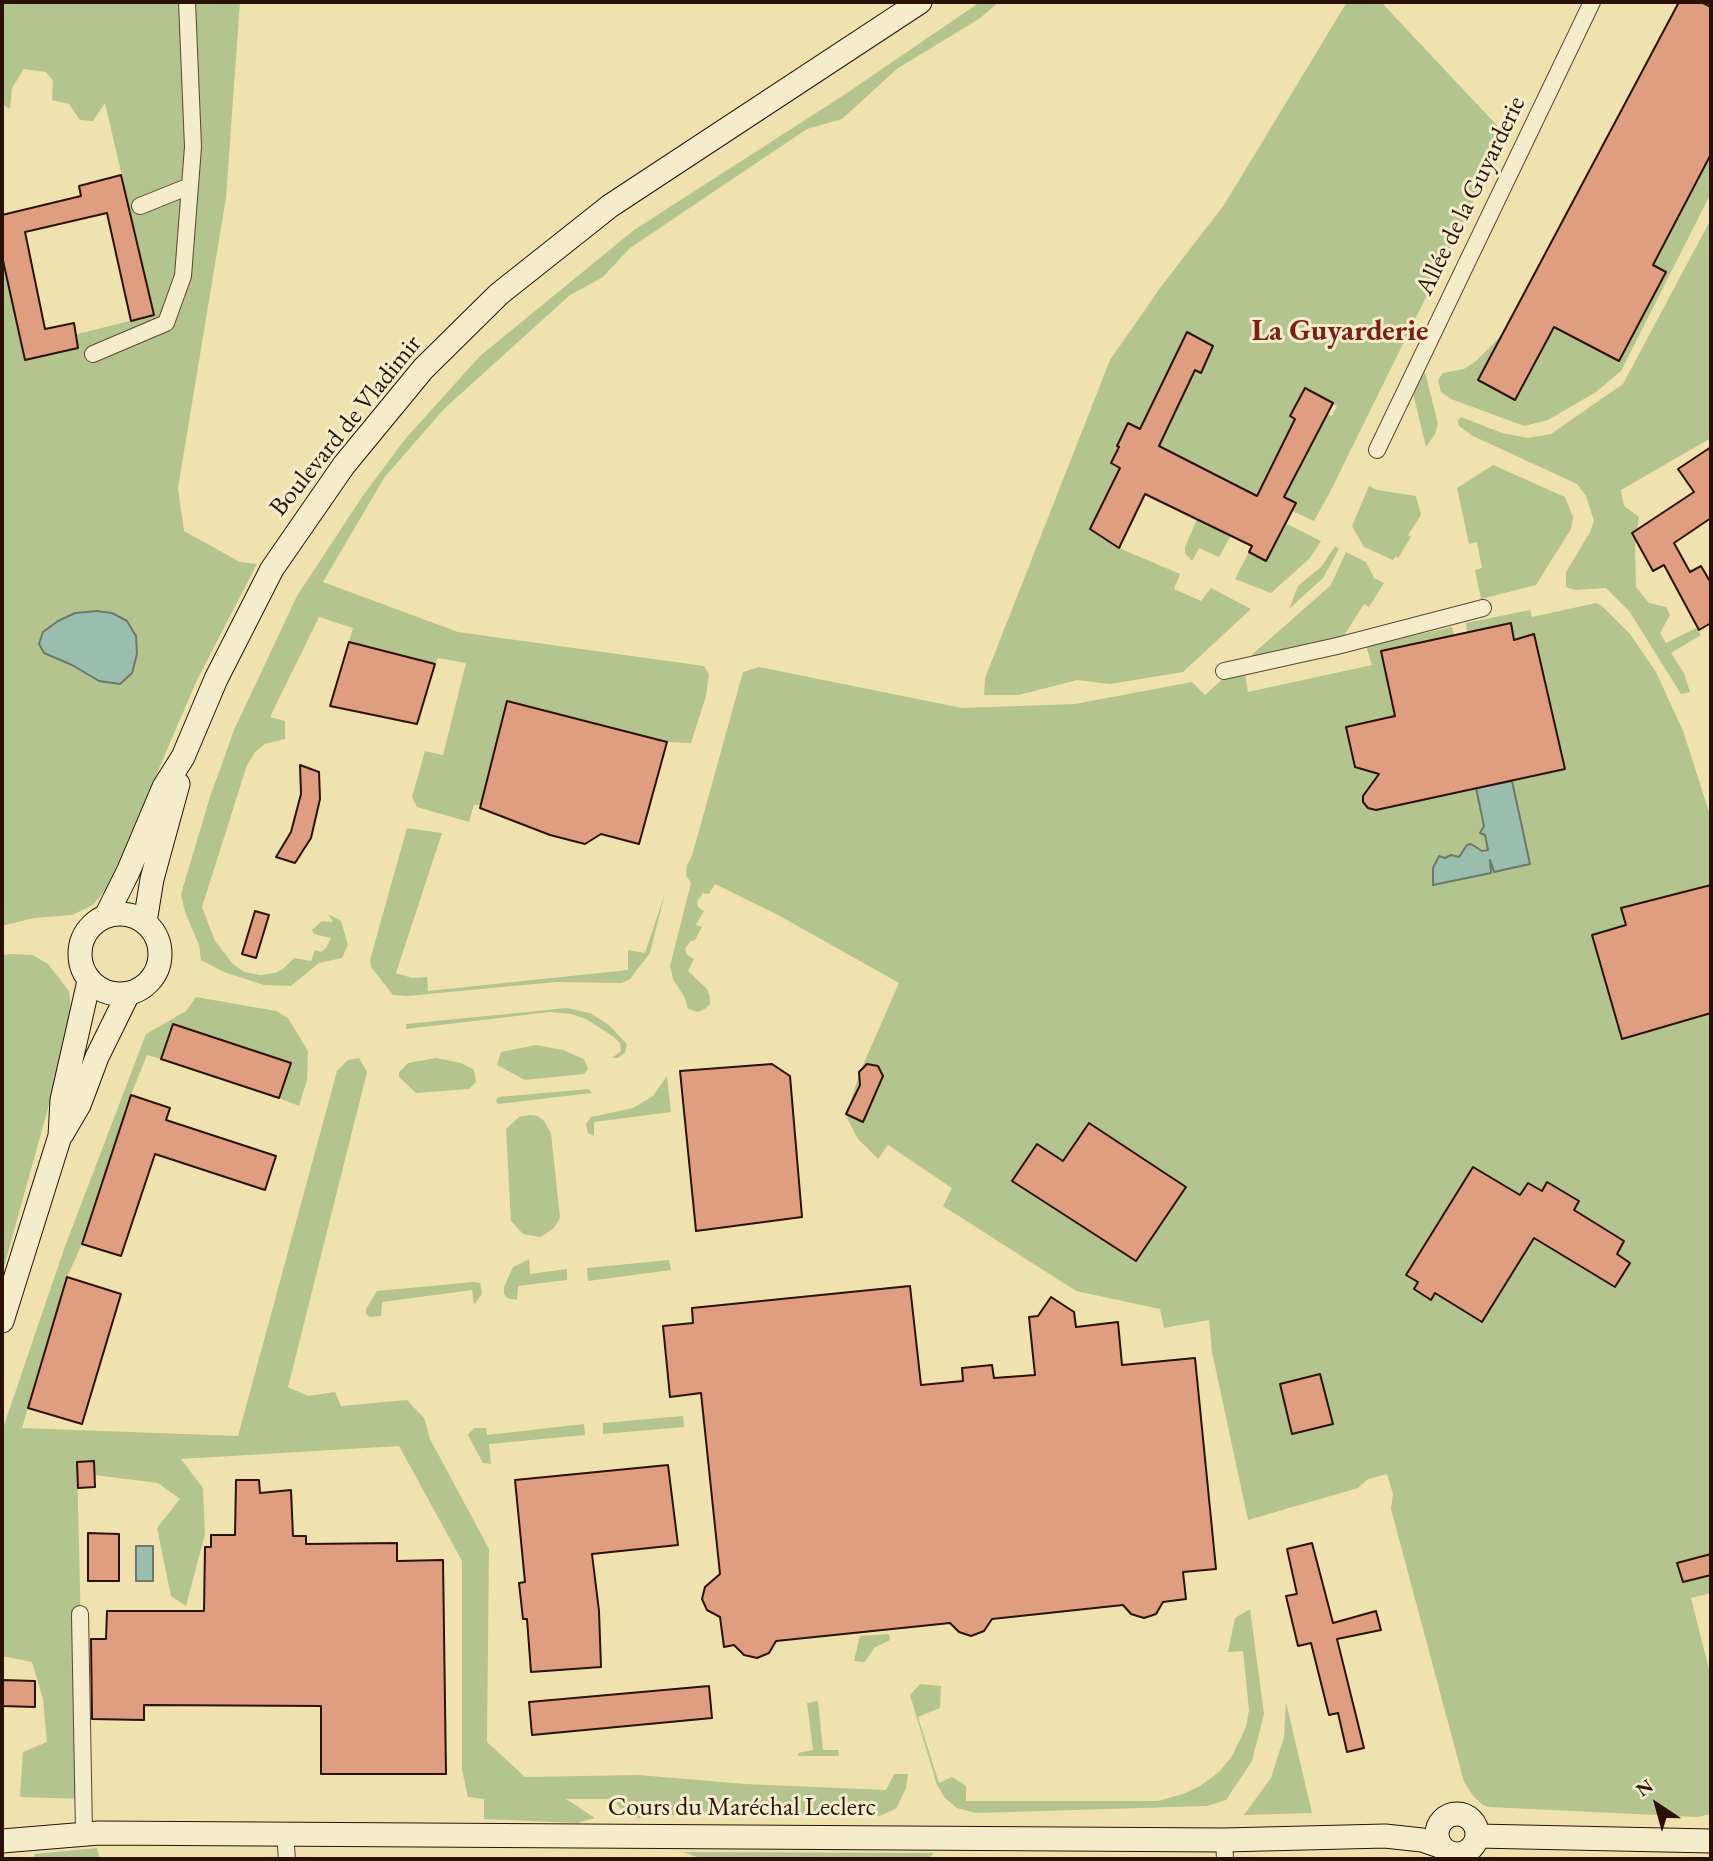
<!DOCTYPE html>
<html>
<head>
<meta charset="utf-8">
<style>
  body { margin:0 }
  #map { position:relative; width:1713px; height:1861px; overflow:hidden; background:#f0e2af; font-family:"EB Garamond",serif }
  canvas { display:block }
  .frame { position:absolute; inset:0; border:4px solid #2a1005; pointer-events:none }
  .north { position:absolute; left:1622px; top:1770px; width:70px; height:70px; -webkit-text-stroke:5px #f5eccb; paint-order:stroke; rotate:324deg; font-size:19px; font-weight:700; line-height:28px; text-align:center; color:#2a1005 }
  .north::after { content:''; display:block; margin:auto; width:24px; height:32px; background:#2a1005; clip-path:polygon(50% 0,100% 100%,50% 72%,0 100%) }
</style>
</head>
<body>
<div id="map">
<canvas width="1713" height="1861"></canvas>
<div class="frame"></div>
<div class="north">N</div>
</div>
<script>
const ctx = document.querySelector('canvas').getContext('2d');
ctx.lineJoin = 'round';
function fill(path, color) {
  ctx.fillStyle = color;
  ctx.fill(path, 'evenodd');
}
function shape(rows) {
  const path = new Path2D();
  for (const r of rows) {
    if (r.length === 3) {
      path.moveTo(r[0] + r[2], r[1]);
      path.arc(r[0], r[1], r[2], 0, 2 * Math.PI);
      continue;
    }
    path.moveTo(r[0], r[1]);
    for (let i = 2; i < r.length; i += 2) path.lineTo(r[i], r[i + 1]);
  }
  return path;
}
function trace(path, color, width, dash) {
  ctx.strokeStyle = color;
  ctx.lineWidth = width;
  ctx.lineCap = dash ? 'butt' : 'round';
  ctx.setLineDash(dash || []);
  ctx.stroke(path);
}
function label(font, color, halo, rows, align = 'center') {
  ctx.font = font + ' "EB Garamond",serif';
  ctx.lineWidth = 6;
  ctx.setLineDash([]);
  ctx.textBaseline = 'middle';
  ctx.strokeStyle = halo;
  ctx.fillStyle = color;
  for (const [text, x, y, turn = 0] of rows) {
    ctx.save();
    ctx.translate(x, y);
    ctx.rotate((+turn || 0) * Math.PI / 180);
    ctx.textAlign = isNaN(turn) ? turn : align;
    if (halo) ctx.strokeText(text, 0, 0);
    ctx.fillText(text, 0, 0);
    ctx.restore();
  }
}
const green = shape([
  [2,2,240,2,226,198,178,488,184,531,240,562,257,564,197,680,108,887,93,905,72,915,34,918,2,926,2,256,26,360,78,348,77,334,154,315,105,103,93,121,80,120,69,104,52,100,53,81,46,72,24,69,12,88,10,109,2,104],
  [980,2,999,2,979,19,898,68,842,119,807,129,630,248,603,277,570,295,444,409,384,478,323,582,458,632,704,666,709,674,706,696,691,743,667,742,481,805,474,805,469,822,417,807,412,797,425,751,443,755,466,663,438,658,435,664,349,642,353,628,319,617,270,717,285,721,285,739,265,744,255,752,247,765,202,907,215,941,233,964,244,972,261,975,275,973,283,969,294,958,311,961,315,950,321,952,326,948,331,938,314,934,312,930,322,921,333,922,328,914,341,921,348,945,342,958,319,963,291,986,264,985,224,972,201,960,199,945,185,912,181,894,210,797,234,730,297,596,362,497,406,438,480,356,634,230,844,95],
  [1347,2,1381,2,1506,135,1330,492,1314,521,1292,511,1296,503,1284,497,1327,414,1332,416,1337,406,1305,388,1295,419,1257,496,1159,446,1140,429,1128,423,1111,462,1120,468,1090,529,1119,548,1180,574,1174,589,1201,601,1211,588,1251,609,1183,672,1110,684,1077,680,1019,695,984,695,985,678,1110,360,1160,288,1224,205],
  [1679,2,1711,2,1711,193,1621,371,1596,392,1548,420,1524,426,1451,399,1441,392,1438,380,1443,373,1464,369,1476,361,1502,335],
  [1711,219,1711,438,1621,490,1624,506,1639,517,1635,548,1636,587,1649,603,1666,607,1670,615,1660,633,1666,643,1696,628,1701,635,1671,653,1684,673,1690,692,1681,694,1629,611,1606,588,1575,590,1566,587,1566,572,1590,532,1594,521,1586,496,1577,484,1473,436,1459,426,1458,421,1461,417,1502,433,1528,438,1551,434,1623,384],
  [1425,372,1438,424,1435,434,1426,447,1413,393],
  [1493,465,1565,497,1573,517,1571,529,1536,585,1481,599,1475,570,1482,568,1477,542,1469,544,1457,488],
  [1369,486,1377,490,1416,496,1421,515,1408,535,1411,537,1398,558,1396,556,1393,560,1364,547,1352,526],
  [1197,519,1231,535,1219,557,1199,548,1192,561,1185,553,1185,547],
  [1287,524,1321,541,1309,559,1271,593,1235,579,1249,552,1266,561],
  [1335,546,1339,549,1323,578,1289,609,1298,586,1322,566],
  [1346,552,1366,562,1374,578,1384,583,1369,607,1364,604,1341,640,1246,660,1331,585],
  [1596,603,1602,606,1630,634,1656,672,1683,731,1711,818,1711,1593,1691,1598,1711,1677,1711,1814,1697,1817,1489,1807,1483,1805,1474,1797,1464,1782,1391,1509,1393,1494,1387,1474,1368,1479,1358,1488,1248,1520,1212,1352,1209,1320,1164,1328,1160,1309,1076,1291,943,1206,952,1188,888,1145,878,1159,858,1139,847,1118,850,1103,860,1072,899,983,778,915,715,884,709,894,703,893,697,902,698,907,704,911,696,925,702,927,695,940,691,941,685,948,687,955,694,959,688,971,707,989,710,997,710,1004,705,1009,698,1012,688,1009,685,998,673,979,670,966,691,883,686,875,687,865,692,856,743,672,759,667,962,708,1075,704,1192,682,1205,695,1224,678,1245,674,1248,692,1372,665,1366,646,1452,627,1454,635,1448,637,1473,631,1467,632,1466,623,1530,610,1532,617],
  [407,828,442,833,396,973,412,978,427,977,428,991,628,970,628,950,645,953,665,893,650,953,630,979,622,983,556,982,407,996,393,995,371,967,370,960],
  [10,954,33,955,48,964,69,991,71,1011,55,1083,2,1274,2,955],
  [196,997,276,1011,288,1018,308,1051,307,1080,299,1106,279,1098,291,1063,173,1024,161,1059,147,1055,131,1095,82,1244,67,1277,22,1428,238,1436,337,1071,348,1060,359,1058,367,1072,288,1387,308,1396,335,1392,341,1406,407,1400,424,1418,430,1439,489,1549,487,1742,525,1777,639,1775,745,1784,886,1790,894,1774,908,1774,906,1788,896,1809,879,1816,667,1815,636,1818,622,1810,613,1799,566,1799,595,1818,577,1823,484,1819,484,1799,468,1797,462,1770,462,1561,399,1446,181,1459,203,1488,205,1534,186,1606,171,1596,157,1528,180,1499,158,1483,95,1475,94,1461,77,1462,85,1799,20,1797,23,1752,47,1742,43,1699,32,1662,2,1656,2,1431,64,1249,146,1034,186,1011],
  [567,1008,590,1013,609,1025,627,1044,625,1053,618,1058,612,1058,621,1051,620,1043,614,1037,586,1019,571,1014,550,1012,406,1029,406,1024],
  [536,1045,563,1050,584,1059,588,1069,584,1074,525,1080,497,1065,501,1052],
  [436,1058,461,1063,474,1070,476,1082,469,1089,416,1093,399,1077,399,1072,408,1063],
  [667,1076,671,1112,594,1122,594,1136,588,1133,586,1124,591,1117,633,1108,653,1096],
  [589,1089,592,1093,498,1104,496,1101,498,1097],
  [529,1115,538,1116,544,1121,551,1133,560,1218,554,1228,540,1237,523,1234,511,1221,506,1129,519,1117],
  [529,1259,530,1274,567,1269,567,1280,518,1286,517,1300,507,1298,504,1294,504,1287,513,1267],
  [669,1260,671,1270,588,1281,587,1268],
  [473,1282,480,1283,482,1294,474,1305,472,1290,382,1302,381,1316,370,1317,366,1314,366,1309,377,1291],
  [683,1416,684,1427,603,1434,603,1423],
  [584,1424,585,1435,489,1444,491,1464,483,1463,468,1435,474,1428,486,1428,487,1435],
  [1250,1609,1264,1714,1252,1761,1226,1800,1207,1806,976,1813,957,1808,945,1798,937,1785,910,1695,920,1684,941,1686,940,1708,918,1717,939,1783,952,1777,966,1786,966,1801,1158,1801,1183,1794,1200,1786,1219,1772,1232,1756,1246,1727,1249,1710,1243,1651,1228,1652,1235,1618],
  [889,1634,890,1640,874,1648,865,1662,854,1661,860,1636],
  [818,1701,823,1750,838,1750,839,1756,798,1756,798,1753,813,1750,807,1703],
  [1286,1702,1312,1813,1244,1815,1271,1778,1284,1737],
  [97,1848,100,1859,35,1859,34,1854],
  [683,1852,934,1853,929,1859,702,1859]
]);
const water = shape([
  [97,611,112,613,127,621,136,636,137,654,132,673,120,684,99,681,72,665,44,653,39,644,43,632,58,621,75,613,97,611],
  [1512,781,1530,864,1494,872,1490,860,1491,873,1433,885,1433,868,1439,856,1445,858,1451,855,1459,857,1467,845,1471,844,1482,851,1488,850,1485,835,1480,833,1484,826,1476,788,1512,781],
  [136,1546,153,1546,153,1581,136,1581,136,1546]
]);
const building = shape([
  [1679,2,1701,2,1711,7,1711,154,1653,265,1666,272,1619,361,1554,327,1515,400,1478,380,1679,2],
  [121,175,154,315,131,321,107,213,25,232,45,329,74,323,78,348,25,360,2,256,2,215,81,196,79,186,121,175],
  [1187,332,1213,346,1201,373,1195,370,1159,446,1257,496,1295,419,1290,416,1305,388,1333,403,1284,497,1296,503,1266,561,1249,552,1252,546,1145,494,1119,548,1090,529,1120,468,1111,463,1119,447,1117,446,1128,423,1140,429,1187,332],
  [1711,447,1711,518,1674,543,1690,572,1701,566,1711,583,1711,623,1699,630,1664,565,1653,571,1632,533,1694,492,1678,469,1711,447],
  [1511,623,1514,640,1534,634,1565,769,1376,810,1368,808,1363,802,1363,796,1379,774,1355,767,1346,727,1395,716,1381,651,1511,623],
  [349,642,435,664,417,724,330,706,349,642],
  [507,701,667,742,639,844,601,834,585,844,550,835,480,808,507,701],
  [300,765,319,772,320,799,311,838,295,863,276,857,291,832,301,794,300,765],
  [1711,885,1711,1013,1622,1039,1592,935,1626,925,1621,908,1711,885],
  [255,911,269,915,256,958,242,954,255,911],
  [173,1024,291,1063,279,1098,161,1059,173,1024],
  [772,1064,790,1076,802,1217,696,1231,680,1071,772,1064],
  [867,1064,878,1066,883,1076,863,1122,846,1114,860,1085,859,1072,867,1064],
  [131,1095,170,1108,166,1120,276,1156,265,1190,155,1154,121,1256,82,1244,131,1095],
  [1089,1123,1186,1187,1136,1261,1012,1181,1037,1144,1063,1161,1089,1123],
  [1473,1167,1520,1195,1528,1183,1542,1191,1547,1182,1579,1201,1574,1210,1624,1241,1617,1254,1630,1263,1615,1287,1534,1238,1482,1322,1435,1293,1431,1300,1414,1289,1418,1282,1406,1275,1473,1167],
  [67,1277,121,1294,82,1424,28,1408,67,1277],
  [910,1286,921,1385,963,1381,962,1368,992,1365,994,1378,1035,1375,1029,1317,1038,1316,1051,1297,1074,1312,1076,1327,1118,1322,1122,1365,1195,1358,1216,1569,1183,1572,1186,1599,1163,1602,1156,1614,1144,1618,1131,1614,1123,1605,992,1619,984,1631,971,1636,959,1632,950,1623,776,1641,769,1653,757,1658,744,1655,734,1645,724,1647,720,1617,707,1610,702,1599,705,1587,720,1574,701,1393,670,1397,663,1326,693,1323,692,1308,910,1286],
  [1320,1374,1333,1424,1292,1434,1280,1384,1320,1374],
  [94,1461,95,1487,78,1488,77,1462,94,1461],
  [668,1465,678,1545,592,1554,599,1611,601,1667,531,1672,527,1619,523,1619,519,1583,525,1582,515,1480,668,1465],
  [236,1480,259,1480,260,1493,291,1490,293,1536,306,1536,306,1544,397,1543,397,1561,443,1560,446,1774,321,1774,321,1706,144,1705,144,1720,92,1719,91,1639,106,1639,107,1611,204,1611,205,1547,211,1547,211,1535,235,1535,236,1480],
  [88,1533,119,1534,119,1581,88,1581,88,1533],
  [1312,1543,1333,1623,1376,1611,1381,1630,1337,1639,1364,1748,1347,1752,1338,1713,1329,1715,1311,1643,1298,1646,1286,1596,1297,1594,1287,1549,1312,1543],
  [1711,1554,1711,1575,1683,1582,1677,1563,1711,1554],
  [2,1680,35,1681,35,1707,2,1706,2,1680],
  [709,1686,712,1718,532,1735,529,1702,709,1686]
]);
const street = shape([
  [140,206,190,186],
  [93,354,166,323,183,276,193,147,187,2],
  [1377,450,1592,2],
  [1224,671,1337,646,1483,608],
  [80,1614,84,1832],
  [285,1834,287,1859],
  [1224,1840,1225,1859]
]);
const secondary = shape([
  [120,954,40],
  [106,916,128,872,164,787,183,757,216,679,272,569,344,465,423,369,499,294,610,206,920,2],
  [145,922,152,879,178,784],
  [62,1134,79,1105,97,1057,128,994],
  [2,1321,60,1136,62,1100,89,981],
  [1457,1834,20],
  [1477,1836,1711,1841],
  [2,1841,99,1833,1224,1840,1385,1836,1422,1840,1442,1847]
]);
const streetNames = [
  ["Allée de la Guyarderie",1471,196,-64],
  ["Boulevard de Vladimir",346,426,-51],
  ["Cours du Maréchal Leclerc",742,1808]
];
const quarterNames = [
  ["La Guyarderie",1340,332]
];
fill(green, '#b4c48f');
fill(water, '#9abdae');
trace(water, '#6d786a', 2);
fill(building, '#df9e7f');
trace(building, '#2a1005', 2);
trace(street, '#5c4430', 18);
trace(secondary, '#2a1005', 25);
trace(street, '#f5eccb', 16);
trace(secondary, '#f5eccb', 23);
label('26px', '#2a1005', '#f5eccb', streetNames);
label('bold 30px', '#7a1f14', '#f5eccb', quarterNames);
</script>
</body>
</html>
